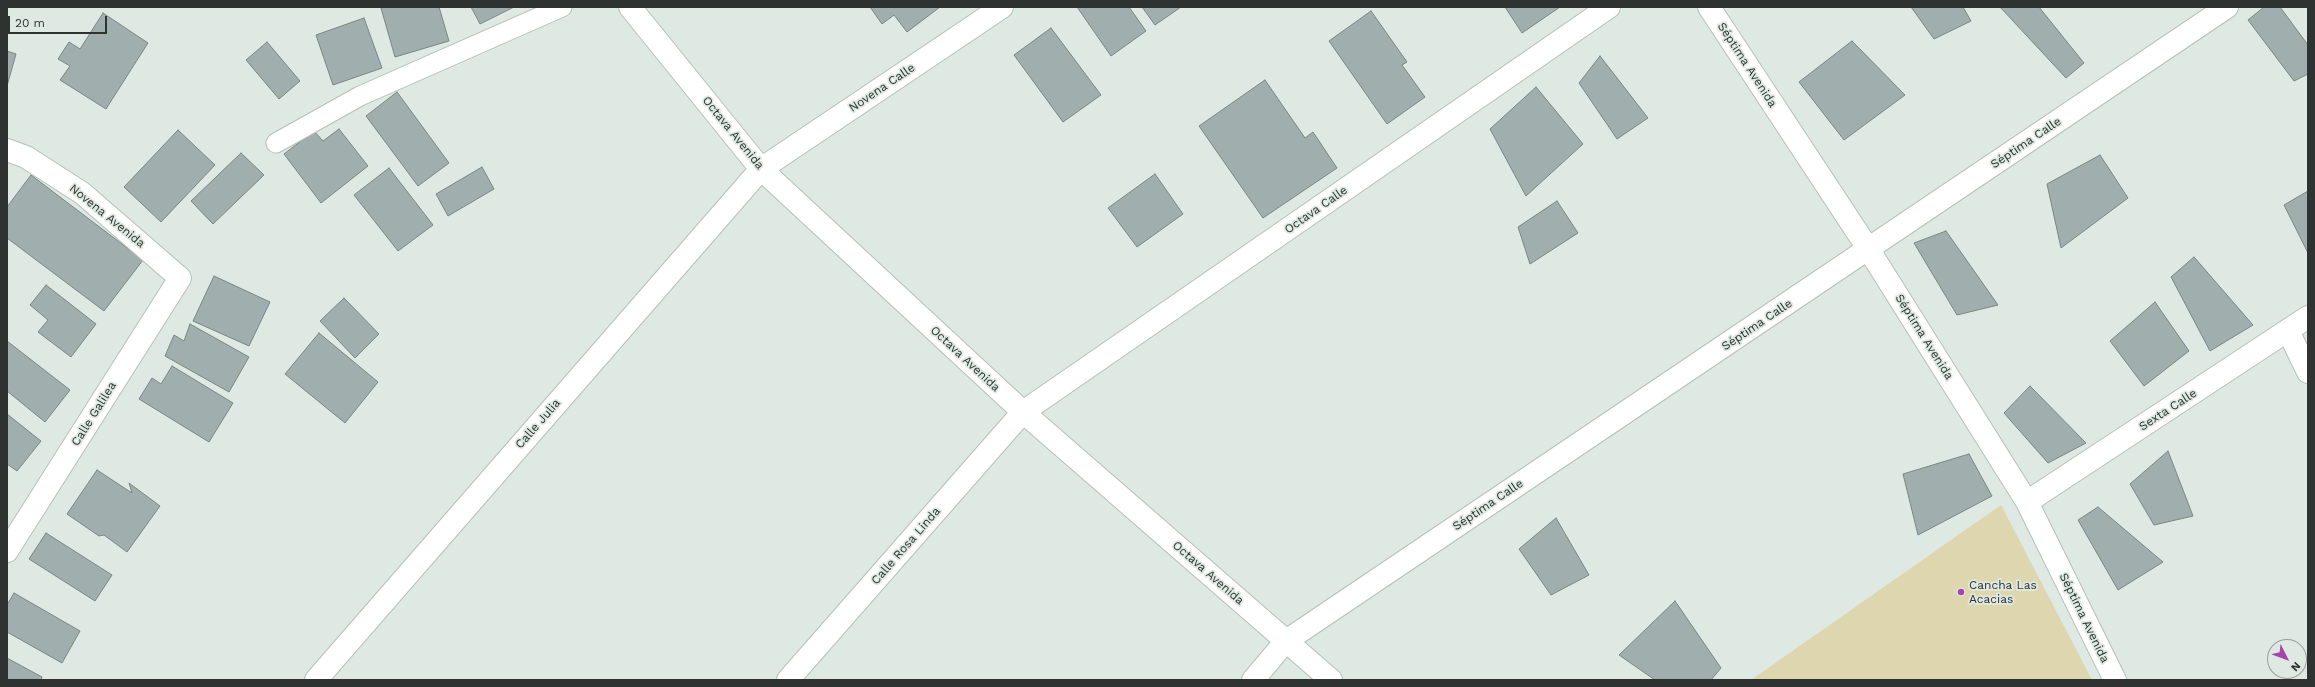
<!DOCTYPE html>
<html>
<head>
<meta charset="utf-8">
<style>
  body { margin:0 }
  #map { position:relative; width:2315px; height:687px; overflow:hidden; background:#dee9e3; font-family:"Work Sans",sans-serif }
  canvas { display:block }
  .frame { position:absolute; inset:0; border:8px solid #2e3230; pointer-events:none }
  .north { position:absolute; left:2267px; top:639px; width:40px; height:40px; box-sizing:border-box; background:#dee9e3; border:1px solid #98a09b; border-radius:50%; rotate:132deg; font-size:11px; font-weight:700; line-height:16px; text-align:center; color:#2e3230 }
  .north::after { content:''; display:block; margin:auto; width:14px; height:18px; background:#a845ab; clip-path:polygon(50% 0,100% 100%,50% 72%,0 100%) }
  .scale { position:absolute; left:8px; top:16px; width:99px; height:18px; box-sizing:border-box; border:2px solid #2e3230; border-top:0; padding-left:5px; font-size:12px; line-height:14px; white-space:nowrap; color:#2e3230; -webkit-text-stroke:3px #dee9e3; paint-order:stroke }
</style>
</head>
<body>
<div id="map">
<canvas width="2315" height="687"></canvas>
<div class="frame"></div>
<div class="north">N</div>
<div class="scale">20 m</div>
</div>
<script>
const ctx = document.querySelector('canvas').getContext('2d');
ctx.lineJoin = 'round';
function fill(path, color) {
  ctx.fillStyle = color;
  ctx.fill(path, 'evenodd');
}
function shape(rows) {
  const path = new Path2D();
  for (const r of rows) {
    path.moveTo(r[0], r[1]);
    for (let i = 2; i < r.length; i += 2) path.lineTo(r[i], r[i + 1]);
  }
  return path;
}
function trace(path, color, width, dash) {
  ctx.strokeStyle = color;
  ctx.lineWidth = width;
  ctx.lineCap = dash ? 'butt' : 'round';
  ctx.setLineDash(dash || []);
  ctx.stroke(path);
}
function label(font, color, halo, rows, align = 'center') {
  ctx.font = font + ' "Work Sans",sans-serif';
  ctx.lineWidth = 3.5;
  ctx.setLineDash([]);
  ctx.textBaseline = 'middle';
  ctx.strokeStyle = halo;
  ctx.fillStyle = color;
  for (const [text, x, y, turn = 0] of rows) {
    ctx.save();
    ctx.translate(x, y);
    ctx.rotate((+turn || 0) * Math.PI / 180);
    ctx.textAlign = isNaN(turn) ? turn : align;
    if (halo) ctx.strokeText(text, 0, 0);
    ctx.fillText(text, 0, 0);
    ctx.restore();
  }
}
const green = shape([
  [2001,505,2092,680,1751,680]
]);
const building = shape([
  [385,7,439,7,449,41,395,57,381,8,385,7],
  [471,7,514,7,480,24,471,7],
  [870,7,940,7,907,32,894,15,882,24,870,7],
  [1077,7,1129,7,1146,31,1111,56,1077,7],
  [1142,7,1181,7,1155,25,1142,7],
  [1505,7,1560,7,1522,33,1505,7],
  [1911,7,1963,7,1971,21,1934,39,1911,7],
  [2000,7,2039,7,2084,63,2066,78,2000,7],
  [2264,7,2280,7,2308,45,2308,74,2294,81,2248,20,2264,7],
  [1371,11,1407,62,1402,65,1425,97,1387,124,1329,41,1371,11],
  [103,13,148,43,106,109,60,80,70,66,58,59,69,42,80,49,103,13],
  [364,18,382,68,333,85,316,35,364,18],
  [1051,28,1101,95,1063,122,1014,55,1051,28],
  [1852,41,1905,95,1844,140,1799,82,1852,41],
  [267,42,300,81,279,99,246,60,267,42],
  [7,51,16,54,7,86,7,51],
  [1600,56,1648,118,1617,139,1579,83,1600,56],
  [1265,80,1305,138,1313,132,1337,168,1263,218,1199,126,1265,80],
  [1536,87,1583,144,1526,196,1490,129,1536,87],
  [397,92,449,163,418,186,366,116,397,92],
  [339,129,368,166,321,203,284,154,314,131,323,141,339,129],
  [178,130,215,165,161,222,124,187,178,130],
  [241,153,264,175,213,224,191,201,241,153],
  [2100,155,2128,198,2061,248,2047,184,2100,155],
  [482,167,494,189,448,216,436,194,482,167],
  [389,168,433,225,398,251,354,195,389,168],
  [1155,174,1183,214,1137,247,1108,208,1155,174],
  [31,175,143,260,104,311,7,238,7,207,31,175],
  [2308,191,2308,253,2284,205,2308,191],
  [1557,201,1578,233,1530,264,1518,227,1557,201],
  [1946,231,1998,305,1957,315,1914,243,1946,231],
  [2194,257,2253,325,2210,351,2171,277,2194,257],
  [214,276,270,302,249,346,193,321,214,276],
  [46,285,96,324,71,357,38,332,48,320,30,305,46,285],
  [344,298,379,334,355,358,320,321,344,298],
  [2155,302,2189,351,2144,386,2110,341,2155,302],
  [190,324,249,357,229,392,165,356,174,335,184,341,190,324],
  [319,333,378,382,345,423,285,374,319,333],
  [7,341,70,390,45,422,7,391,7,341],
  [172,366,233,403,209,442,139,399,152,378,161,384,172,366],
  [2030,386,2086,443,2048,463,2004,413,2030,386],
  [7,414,41,441,17,471,7,464,7,414],
  [2168,451,2193,516,2154,525,2130,484,2168,451],
  [1969,454,1992,496,1918,535,1903,474,1969,454],
  [97,470,132,493,129,483,160,506,127,552,104,535,99,536,67,514,97,470],
  [2098,507,2163,562,2118,590,2078,520,2098,507],
  [1556,518,1589,575,1551,595,1519,549,1556,518],
  [46,533,112,575,95,601,29,559,46,533],
  [14,593,80,631,62,663,7,632,7,605,14,593],
  [1675,601,1721,668,1711,680,1655,680,1619,655,1675,601],
  [7,658,42,677,41,680,7,680,7,658]
]);
const lane = shape([
  [276,143,360,96,562,7]
]);
const street = shape([
  [630,7,761,169,1023,412,1331,680],
  [1709,7,1869,250,2027,502,2115,680],
  [7,150,26,157,82,193,180,278,7,551],
  [2288,331,2308,372],
  [2027,502,2308,317],
  [316,680,761,169,1002,7],
  [788,680,1023,412,1609,7],
  [1253,680,1286,641,2227,7]
]);
const markers = [
  [1961,592,4,"#a845ab"]
];
const streetNames = [
  ["Séptima Avenida",1747,65,57],
  ["Novena Calle",882,88,-34],
  ["Octava Avenida",733,133,51],
  ["Séptima Calle",2026,143,-34],
  ["Octava Calle",1316,210,-35],
  ["Novena Avenida",107,216,39],
  ["Séptima Calle",1757,325,-34],
  ["Séptima Avenida",1924,337,58],
  ["Octava Avenida",965,359,43],
  ["Sexta Calle",2168,410,-33],
  ["Calle Galilea",94,414,-58],
  ["Calle Julia",538,424,-49],
  ["Séptima Calle",1488,505,-34],
  ["Calle Rosa Linda",906,546,-49],
  ["Octava Avenida",1208,573,41],
  ["Séptima Avenida",2084,618,64]
];
const poiNames = [
  ["Cancha Las",1969,585],
  ["Acacias",1969,599]
];
fill(green, '#ddd6ae');
fill(building, '#a1aeae');
trace(building, '#7a8686', 1);
trace(lane, '#b5c0ba', 21);
trace(street, '#b5c0ba', 24);
trace(lane, '#fff', 19);
trace(street, '#fff', 22);
for (const [x, y, r, color] of markers) {
  const dot = new Path2D();
  dot.arc(x, y, r, 0, 2 * Math.PI);
  ctx.fillStyle = color;
  ctx.fill(dot);
  trace(dot, '#dee9e3', 1.5);
}
label('12px', '#2e3230', '#dee9e3', streetNames);
label('12px', '#2e3230', '#dee9e3', poiNames, 'left');
</script>
</body>
</html>
